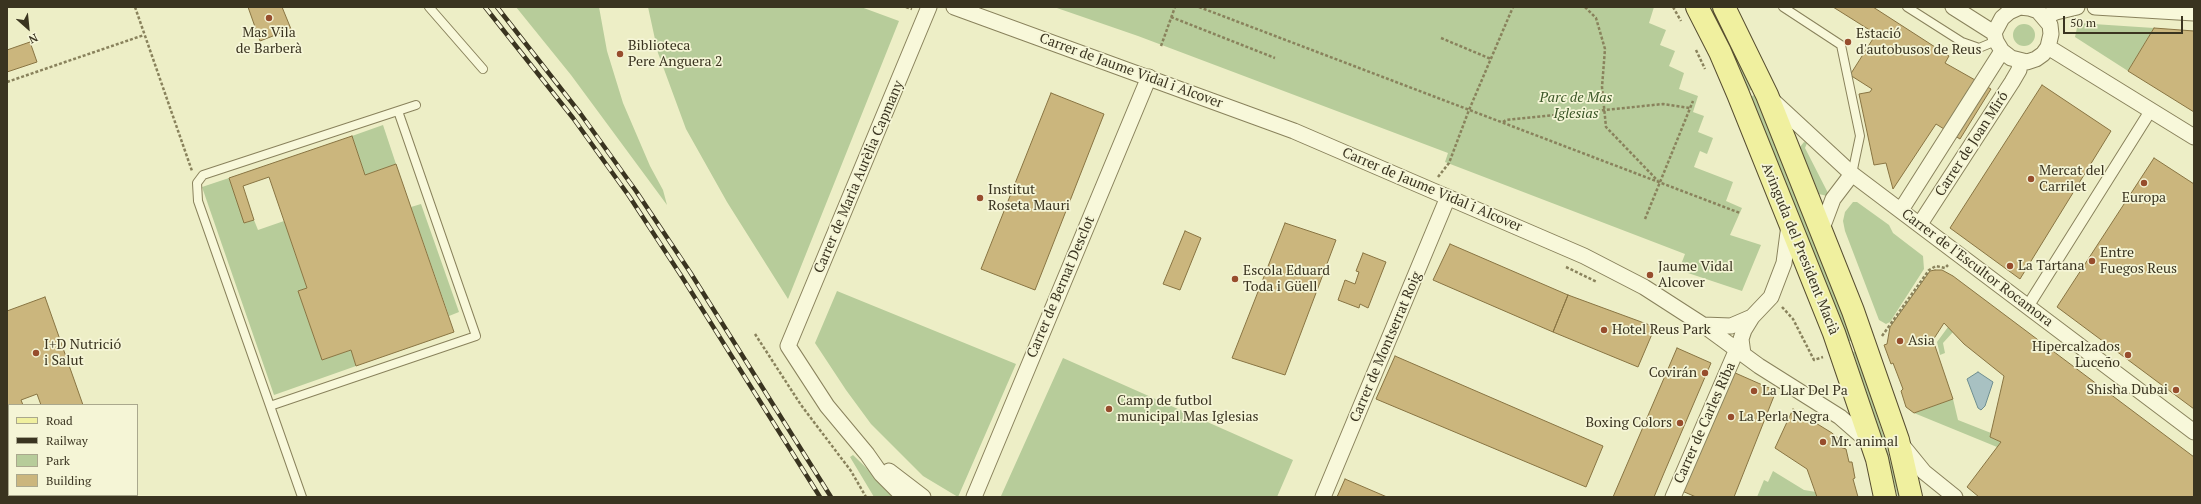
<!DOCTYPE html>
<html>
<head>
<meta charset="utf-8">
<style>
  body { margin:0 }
  #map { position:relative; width:2201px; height:504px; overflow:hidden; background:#edeec6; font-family:"PT Serif",serif }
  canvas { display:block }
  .frame { position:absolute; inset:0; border:8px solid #3a3420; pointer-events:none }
  .legend { position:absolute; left:8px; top:404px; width:130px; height:92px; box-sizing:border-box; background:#f5f5d6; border:1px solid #aaa88d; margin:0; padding:5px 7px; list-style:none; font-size:12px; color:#3a3420 }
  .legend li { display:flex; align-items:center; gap:8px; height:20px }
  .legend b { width:20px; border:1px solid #aaa88d }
  .north { position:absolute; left:8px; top:8px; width:40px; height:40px; -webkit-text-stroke:3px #f5f5d6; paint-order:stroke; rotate:153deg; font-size:11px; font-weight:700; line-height:16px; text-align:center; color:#3a3420 }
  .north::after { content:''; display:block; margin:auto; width:14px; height:18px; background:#3a3420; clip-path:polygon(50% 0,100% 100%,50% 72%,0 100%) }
  .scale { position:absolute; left:2063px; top:16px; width:120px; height:18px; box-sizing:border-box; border:2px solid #3a3420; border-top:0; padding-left:5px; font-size:12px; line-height:14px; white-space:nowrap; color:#3a3420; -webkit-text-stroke:3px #f5f5d6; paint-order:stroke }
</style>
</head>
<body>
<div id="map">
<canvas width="2201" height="504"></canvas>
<div class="frame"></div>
<ul class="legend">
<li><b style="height:5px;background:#f0f09f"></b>Road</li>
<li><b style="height:5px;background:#3a3420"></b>Railway</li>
<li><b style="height:11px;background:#b7cc9a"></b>Park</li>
<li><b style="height:11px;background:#cbb67d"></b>Building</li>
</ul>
<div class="north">N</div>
<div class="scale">50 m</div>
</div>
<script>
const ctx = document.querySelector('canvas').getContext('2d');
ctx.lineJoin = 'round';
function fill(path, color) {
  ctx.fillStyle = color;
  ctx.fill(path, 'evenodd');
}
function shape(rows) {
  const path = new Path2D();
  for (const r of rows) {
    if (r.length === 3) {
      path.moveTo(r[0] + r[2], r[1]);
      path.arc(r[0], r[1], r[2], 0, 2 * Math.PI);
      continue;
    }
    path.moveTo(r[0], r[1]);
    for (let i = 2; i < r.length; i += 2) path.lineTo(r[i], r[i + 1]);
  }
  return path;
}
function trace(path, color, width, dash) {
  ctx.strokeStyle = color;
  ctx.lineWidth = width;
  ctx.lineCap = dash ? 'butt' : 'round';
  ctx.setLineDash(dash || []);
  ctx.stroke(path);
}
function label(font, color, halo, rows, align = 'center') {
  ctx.font = font + ' "PT Serif",serif';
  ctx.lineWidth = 3.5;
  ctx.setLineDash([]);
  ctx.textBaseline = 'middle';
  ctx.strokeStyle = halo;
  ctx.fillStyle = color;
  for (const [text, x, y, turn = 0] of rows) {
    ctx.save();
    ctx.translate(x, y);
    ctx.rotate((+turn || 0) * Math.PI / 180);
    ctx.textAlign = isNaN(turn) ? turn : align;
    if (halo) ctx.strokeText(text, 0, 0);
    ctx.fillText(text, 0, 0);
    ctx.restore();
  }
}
const green = shape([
  [516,7,599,7,607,51,623,103,650,166,663,190,667,205,571,75],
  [648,7,861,7,899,21,788,299,727,202,686,129,658,53],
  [1054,7,1654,7,1649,23,1666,30,1660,45,1675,51,1669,66,1684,73,1679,89,1698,96,1693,112,1704,116,1698,132,1713,138,1707,154,1700,151,1694,167,1733,182,1726,201,1742,208,1730,235,1761,245,1742,291,1679,270,1685,254,1445,162,1448,153,1138,36],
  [1707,7,1716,7,1752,90,1746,91],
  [2078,23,2154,28,2128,71,2075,37],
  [2024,35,11],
  [1754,95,1757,95,1854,340,1847,342,1751,97],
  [383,125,396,164,365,175,352,136],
  [1804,142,1807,143,1805,148,1828,193,1827,196,1819,194,1800,147],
  [229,178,245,223,254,220,258,230,284,221,307,288,298,291,322,360,351,350,356,366,274,395,202,187],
  [1853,202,1857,202,1889,225,1893,233,1923,256,1924,269,1890,322,1886,324,1879,320,1845,231,1843,221,1845,212],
  [421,204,459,312,449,316,411,207],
  [837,291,1016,364,958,497,923,476,871,424,846,390,815,343],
  [1948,327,1953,332,1943,343,1945,353,1940,355,1937,342],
  [1856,351,1885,440,1900,497,1898,497,1882,440,1853,352],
  [1063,358,1293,460,1277,497,1001,496],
  [1953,399,1958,420,1991,433,1990,437,2001,442,1997,447,1914,413],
  [853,455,889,490,895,497,874,497,850,457],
  [1773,471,1804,490,1816,492,1817,497,1757,497,1764,480,1768,482]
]);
const water = shape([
  [1978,372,1993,382,1985,406,1981,410,1978,408,1967,379,1978,372]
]);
const building = shape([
  [248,7,282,7,291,29,260,41,248,7],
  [1833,7,1873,7,1949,56,1945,63,1991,89,1960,139,1936,124,1893,189,1886,163,1874,165,1859,94,1870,92,1872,89,1850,75,1876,34,1833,7],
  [2154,28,2194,31,2194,112,2128,71,2154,28],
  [30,42,37,62,7,72,7,50,30,42],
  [2042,85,2111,131,2020,279,1950,228,2042,85],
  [1051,93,1104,114,1035,290,981,269,1051,93],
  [352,136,365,175,396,164,454,332,356,366,351,350,322,360,298,291,307,288,269,177,243,186,254,220,244,223,229,178,352,136],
  [2154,158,2194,184,2194,409,2057,307,2154,158],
  [1285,223,1336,240,1285,375,1232,358,1285,223],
  [1185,231,1201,238,1180,290,1163,284,1185,231],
  [1450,244,1568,295,1553,332,1433,280,1450,244],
  [1363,253,1386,262,1368,308,1360,304,1359,308,1338,300,1345,280,1355,284,1359,272,1356,271,1363,253],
  [1935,270,1942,270,1953,276,2194,457,2194,497,1979,497,1967,487,2001,442,1990,437,2004,376,1964,344,1944,323,1933,340,1953,399,1914,413,1906,407,1901,391,1903,389,1893,363,1891,364,1884,345,1887,344,1890,327,1930,271,1935,270],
  [1568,295,1655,327,1638,367,1553,332,1568,295],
  [45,297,83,405,41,405,37,394,21,400,23,405,9,405,9,418,7,418,7,311,45,297],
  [1677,348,1711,363,1664,473,1654,497,1613,497,1677,348],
  [1395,356,1603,446,1586,487,1376,399,1395,356],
  [1733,372,1776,391,1734,497,1696,497,1682,491,1733,372],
  [1793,409,1832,433,1842,442,1840,447,1846,449,1849,462,1852,462,1855,478,1853,479,1858,497,1817,497,1807,469,1775,448,1793,409],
  [1345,479,1387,497,1337,497,1345,479]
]);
const path = shape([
  [135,7,192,171],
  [906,7,912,9],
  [1199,7,1740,213],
  [1585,7,1596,18,1605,49,1602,87,1606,127,1658,181],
  [1673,7,1681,21],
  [1171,17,1275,58],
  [1441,38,1491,59],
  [1161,46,1175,7],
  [1696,50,1705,69],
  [7,82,144,35],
  [1503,122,1506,120,1663,104,1690,108],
  [1438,177,1449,163,1469,110,1513,7],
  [1645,219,1693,101],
  [1566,267,1597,282],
  [1782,307,1793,319,1814,360,1823,357],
  [755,334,801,405,851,471,866,497],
  [1882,336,1929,270,1936,266,1945,268,1948,265]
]);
const service = shape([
  [429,7,483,69],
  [1783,7,1841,45,1860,136,1852,174],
  [1907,7,1962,42,1979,48,1996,41],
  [270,406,476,336,398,111],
  [302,497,198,201,197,183,203,175,416,105]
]);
const pedestrian = shape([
  [2028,306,2151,110]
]);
const minor = shape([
  [954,7,1294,131,1584,256,1644,287,1703,325,1759,366,1840,417,1871,444],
  [1953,7,1994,33],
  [2020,7,2029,8,2038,11,2050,25,2051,34,2048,47,2043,54,2036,59,2027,62,2011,58,2002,51,1996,41,1994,33,2002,18,2009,12,2020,7],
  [2095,7,2194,13],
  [2045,17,2056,12,2077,7],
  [2048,47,2194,137],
  [1771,99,1852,174,2194,432],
  [1901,210,2002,51],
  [1920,224,2012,82,2019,70,2020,61],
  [1821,231,1833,199,1852,174],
  [1703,325,1731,326,1752,317],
  [1743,354,1741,339,1744,330,1752,317,1771,297,1784,263,1789,225],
  [1902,445,1924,472,1955,497],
  [889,471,923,497],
  [904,497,881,474,867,454,827,406,788,346,929,7],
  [974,497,1149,77],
  [1323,497,1448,197],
  [1673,497,1737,349]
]);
const primary = shape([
  [1697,7,1720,52,1738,94,1834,333,1877,459,1885,497],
  [1724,7,1767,95,1853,311,1898,440,1911,497]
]);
const rail = shape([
  [485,7,573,118,629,196,682,277,820,497],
  [497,7,580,113,636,191,690,272,831,497]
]);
const markers = [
  [269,18,4,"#974d2d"],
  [1848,42,4,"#974d2d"],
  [620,54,4,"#974d2d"],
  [2031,179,4,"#974d2d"],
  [2144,183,4,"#974d2d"],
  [980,198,4,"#974d2d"],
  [2092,261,4,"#974d2d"],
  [2010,266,4,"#974d2d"],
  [1650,275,4,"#974d2d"],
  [1235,279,4,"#974d2d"],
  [1604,330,4,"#974d2d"],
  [1900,341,4,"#974d2d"],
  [36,353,4,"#974d2d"],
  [2128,355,4,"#974d2d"],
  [1705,373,4,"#974d2d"],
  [2176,390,4,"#974d2d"],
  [1754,391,4,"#974d2d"],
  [1109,409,4,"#974d2d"],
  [1731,417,4,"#974d2d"],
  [1680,423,4,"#974d2d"],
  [1823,442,4,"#974d2d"]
];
const poiNames = [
  ["Mas Vila",269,33,"center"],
  ["de Barberà",269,49,"center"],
  ["Estació",1856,34],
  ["d'autobusos de Reus",1856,50],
  ["Biblioteca",628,46],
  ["Pere Anguera 2",628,62],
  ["Mercat del",2039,171],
  ["Carrilet",2039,187],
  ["Institut",988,190],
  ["Roseta Mauri",988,206],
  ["Europa",2144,198,"center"],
  ["Entre",2100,253],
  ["Fuegos Reus",2100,269],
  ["La Tartana",2018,266],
  ["Jaume Vidal",1658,267],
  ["Alcover",1658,283],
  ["Escola Eduard",1243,271],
  ["Toda i Güell",1243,287],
  ["Hotel Reus Park",1612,330],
  ["Asia",1908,341],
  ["I+D Nutrició",44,345],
  ["i Salut",44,361],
  ["Hipercalzados",2120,347,"right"],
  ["Luceño",2120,363,"right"],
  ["Covirán",1697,373,"right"],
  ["Shisha Dubai",2168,390,"right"],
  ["La Llar Del Pa",1762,391],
  ["Camp de futbol",1117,401],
  ["municipal Mas Iglesias",1117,417],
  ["La Perla Negra",1739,417],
  ["Boxing Colors",1672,423,"right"],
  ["Mr. animal",1831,442]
];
const streetNames = [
  ["Carrer de Jaume Vidal i Alcover",1131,71,20],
  ["Carrer de Joan Miró",1972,144,-57],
  ["Carrer de Maria Aurèlia Capmany",859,177,-67],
  ["Carrer de Jaume Vidal i Alcover",1432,190,23],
  ["Avinguda del President Macià",1800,249,68],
  ["Carrer de l'Escultor Rocamora",1977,268,37],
  ["Carrer de Bernat Desclot",1061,287,-67],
  ["Carrer de Montserrat Roig",1386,347,-67],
  ["Carrer de Carles Riba",1705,423,-66]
];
const parkNames = [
  ["Parc de Mas",1576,98],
  ["Iglesias",1576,114]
];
fill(green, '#b7cc9a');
fill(water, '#a8c1c2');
trace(water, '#6e8e90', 1);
fill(building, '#cbb67d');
trace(building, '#887442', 1);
trace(service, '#89825c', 10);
trace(pedestrian, '#89825c', 13);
trace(minor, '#89825c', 17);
trace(primary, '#574e30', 24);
trace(path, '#89825c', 2.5, [3, 2]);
trace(service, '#f8f8da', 8);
trace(pedestrian, '#f8f8da', 11);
trace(minor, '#f8f8da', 15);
trace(primary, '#f0f09f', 22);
trace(rail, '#3a3420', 4.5);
trace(rail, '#f5f5d6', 3, [9]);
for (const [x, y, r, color] of markers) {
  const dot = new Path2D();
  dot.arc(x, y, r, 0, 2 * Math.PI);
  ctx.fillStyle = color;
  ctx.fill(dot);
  trace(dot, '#f5f5d6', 1.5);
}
label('14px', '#3a3420', '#f5f5d6', poiNames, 'left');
label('14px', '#3a3420', '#f5f5d6', streetNames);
label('italic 14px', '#3b5627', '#f5f5d6', parkNames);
</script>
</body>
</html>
